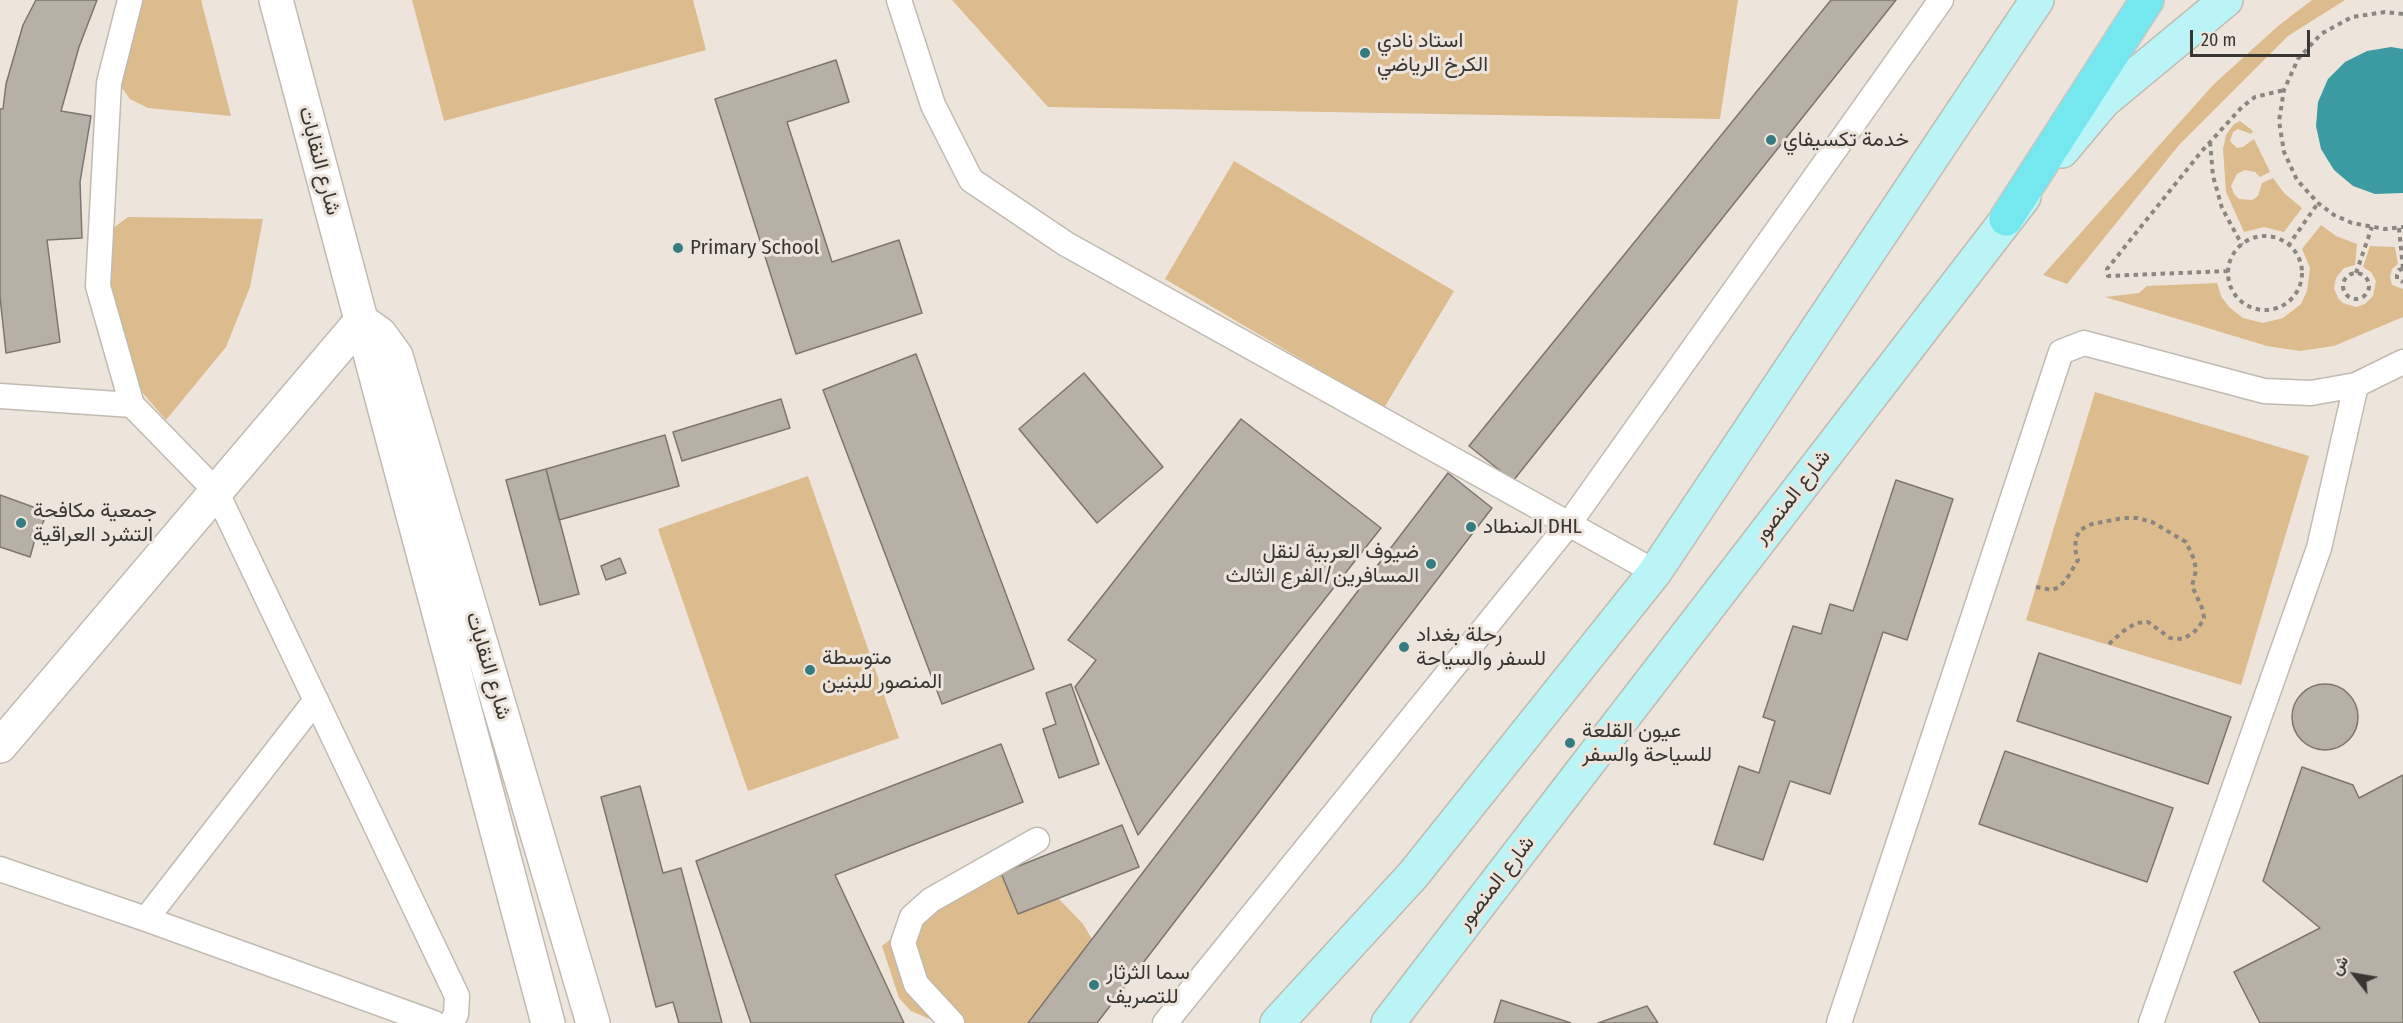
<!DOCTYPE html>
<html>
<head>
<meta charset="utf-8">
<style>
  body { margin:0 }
  #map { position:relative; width:2403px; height:1023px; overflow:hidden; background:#ede5db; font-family:"Fira Sans Condensed",Vazirmatn,sans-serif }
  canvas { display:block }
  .north { position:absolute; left:2325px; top:945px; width:60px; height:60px; -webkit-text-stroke:4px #ede5db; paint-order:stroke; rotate:301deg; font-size:16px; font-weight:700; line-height:24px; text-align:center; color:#393632 }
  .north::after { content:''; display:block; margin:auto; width:21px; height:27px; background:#393632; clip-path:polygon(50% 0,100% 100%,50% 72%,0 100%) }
  .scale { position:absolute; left:2190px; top:30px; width:120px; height:27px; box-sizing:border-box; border:3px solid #393632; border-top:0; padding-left:8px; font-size:18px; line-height:21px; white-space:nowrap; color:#393632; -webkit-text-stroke:4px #ede5db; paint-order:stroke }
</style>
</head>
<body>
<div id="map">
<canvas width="2403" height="1023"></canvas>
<div class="north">ش</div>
<div class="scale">20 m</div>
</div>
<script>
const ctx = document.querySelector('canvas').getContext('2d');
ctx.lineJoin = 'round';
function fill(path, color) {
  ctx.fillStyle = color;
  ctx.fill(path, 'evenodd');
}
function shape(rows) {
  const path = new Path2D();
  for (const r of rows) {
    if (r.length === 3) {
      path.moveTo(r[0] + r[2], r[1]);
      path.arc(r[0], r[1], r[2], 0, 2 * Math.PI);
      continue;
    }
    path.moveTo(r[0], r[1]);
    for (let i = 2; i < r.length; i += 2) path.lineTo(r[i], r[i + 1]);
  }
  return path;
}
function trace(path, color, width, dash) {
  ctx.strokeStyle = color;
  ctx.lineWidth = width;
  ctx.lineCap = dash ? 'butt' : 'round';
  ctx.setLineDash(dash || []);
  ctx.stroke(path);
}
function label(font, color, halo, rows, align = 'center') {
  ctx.font = font + ' "Fira Sans Condensed",Vazirmatn,sans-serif';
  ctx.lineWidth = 6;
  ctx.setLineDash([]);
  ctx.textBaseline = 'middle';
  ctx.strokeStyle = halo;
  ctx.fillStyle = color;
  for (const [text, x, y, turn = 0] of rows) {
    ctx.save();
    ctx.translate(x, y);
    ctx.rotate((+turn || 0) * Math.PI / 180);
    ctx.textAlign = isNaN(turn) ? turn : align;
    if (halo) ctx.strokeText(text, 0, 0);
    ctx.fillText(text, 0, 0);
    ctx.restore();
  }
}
const green = shape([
  [126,0,201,0,231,116,148,108,130,99,111,73],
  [412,0,693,0,706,50,444,121],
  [952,0,1738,0,1720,119,1048,107],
  [2312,0,2345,0,2288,36,2179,145,2067,284,2043,275,2214,84,2278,26],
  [2240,121,2253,131,2251,134,2238,129,2233,132,2230,141,2237,148,2243,147,2254,139,2270,172,2260,177,2255,172,2245,170,2237,174,2231,186,2234,194,2239,199,2252,200,2258,196,2262,183,2273,178,2284,193,2302,208,2284,232,2264,227,2244,232,2226,192,2223,149,2226,135,2234,124],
  [1234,161,1454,291,1384,408,1165,279],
  [128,217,263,219,250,287,226,347,166,420,141,391,102,300,104,235],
  [2321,225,2336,236,2357,244,2355,265,2344,268,2336,278,2334,288,2338,298,2343,303,2356,307,2365,304,2373,296,2376,281,2371,272,2363,267,2370,246,2395,247,2398,264,2392,269,2390,277,2392,285,2403,289,2403,317,2334,346,2300,351,2267,346,2105,297,2139,293,2147,286,2217,283,2221,296,2229,307,2243,318,2263,323,2283,318,2301,304,2307,291,2310,268,2302,249],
  [2095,392,2309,456,2241,685,2026,620],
  [808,476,899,738,748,791,658,529],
  [1001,873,1018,914,1058,898,1083,924,1092,939,1028,1023,939,1023,911,1011,899,998,882,946,892,938,898,922]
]);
const water = shape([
  [2391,47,2403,49,2403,193,2375,194,2353,186,2334,170,2321,149,2316,126,2318,102,2328,79,2345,62,2367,51]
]);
const building = shape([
  [36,0,97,0,79,47,61,111,91,116,80,182,82,238,47,240,60,342,6,353,0,297,0,109,3,109,6,84,23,25,36,0],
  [1831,0,1896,0,1513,481,1469,446,1831,0],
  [836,60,849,102,787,122,832,262,899,240,922,313,796,354,715,99,836,60],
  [916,354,1034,669,942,704,823,390,916,354],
  [1084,373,1163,467,1097,523,1019,429,1084,373],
  [781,399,790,428,682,461,673,432,781,399],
  [1241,419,1381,528,1138,835,1075,687,1096,660,1068,640,1241,419],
  [665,435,679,486,559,520,546,469,665,435],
  [546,469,579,594,540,605,506,480,546,469],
  [1448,473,1492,508,1097,1023,1028,1023,1448,473],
  [1896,480,1953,499,1907,640,1883,632,1830,794,1790,781,1763,860,1714,844,1739,766,1759,773,1775,721,1763,717,1793,626,1821,634,1830,604,1853,611,1896,480],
  [0,495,47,512,39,533,31,535,34,543,30,557,0,547,0,495],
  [620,558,626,573,606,580,601,566,620,558],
  [2039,653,2231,717,2208,784,2017,721,2039,653],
  [1071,684,1099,764,1059,778,1043,729,1056,724,1046,693,1071,684],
  [2325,717,33],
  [1001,744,1023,802,835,875,904,1023,751,1023,696,861,1001,744],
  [2005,751,2173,808,2147,882,1979,824,2005,751],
  [2302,767,2353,785,2359,798,2403,775,2403,1023,2260,1023,2234,972,2320,928,2263,881,2302,767],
  [640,786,663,873,681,868,722,1023,679,1023,673,1002,656,1007,601,797,640,786],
  [1122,825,1139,867,1018,914,1001,873,1122,825],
  [1501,1000,1571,1023,1494,1023,1501,1000],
  [1647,1006,1658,1023,1598,1023,1647,1006]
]);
const path = shape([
  [2403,14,2385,12,2352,17,2321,34,2298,59,2284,90,2279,121,2284,152,2297,180,2318,203,2334,215,2352,223,2385,229,2403,227],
  [2210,142,2213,176,2222,208,2242,245],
  [2399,228,2403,269],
  [2265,273,37],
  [2288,246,2318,203],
  [2403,269,2399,270,2397,275,2397,279,2403,282],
  [2228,271,2108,276,2107,269,2201,152,2242,107,2255,97,2284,90],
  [2356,273,2372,227],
  [2356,286,13],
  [2036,587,2052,590,2059,587,2066,580,2078,560,2075,549,2076,538,2080,530,2092,524,2123,518,2137,518,2152,522,2186,542,2194,559,2196,570,2192,586,2203,610,2204,618,2199,627,2192,634,2182,639,2170,638,2148,622,2136,623,2122,632,2108,645]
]);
const service = shape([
  [130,0,109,83,98,286,132,405,216,491,457,996,456,1014,451,1023],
  [899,0,933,105,971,180,1066,244,1655,572],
  [0,396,132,405],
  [0,869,146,919,434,1023],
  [146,919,316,700],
  [952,1023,916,984,903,943,912,917,931,900,1037,840],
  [1165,1023,1568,525,1941,0],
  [1839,1023,2061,352,2084,343,2264,391,2311,393,2356,385,2403,362],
  [2151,1023,2319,548,2356,385]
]);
const minor = shape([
  [0,746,361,321]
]);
const tertiary = shape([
  [276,0,548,1023],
  [363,322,380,334,396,356,593,1023]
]);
const secondary = shape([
  [2062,151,2104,101,2226,0],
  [1277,1023,1413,875,1655,572,2037,0],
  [1388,1023,2024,197]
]);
const primary = shape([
  [2006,219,2147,0]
]);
const markers = [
  [1365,53,6,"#337c81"],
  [1771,140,6,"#337c81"],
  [678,248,6,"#337c81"],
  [21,523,6,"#337c81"],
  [1471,527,6,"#337c81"],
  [1431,564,6,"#337c81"],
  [1404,647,6,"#337c81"],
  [810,670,6,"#337c81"],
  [1570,743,6,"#337c81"],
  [1094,985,6,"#337c81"]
];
const poiNames = [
  ["استاد نادي",1377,41],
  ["الكرخ الرياضي",1377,65],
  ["خدمة تكسيفاي",1783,140],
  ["Primary School",690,248],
  ["جمعية مكافحة",33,511],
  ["التشرد العراقية",33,535],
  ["المنطاد DHL",1483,527],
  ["ضيوف العربية لنقل",1419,552,"right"],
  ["المسافرين/الفرع الثالث",1419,576,"right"],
  ["رحلة بغداد",1416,635],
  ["للسفر والسياحة",1416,659],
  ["متوسطة",822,658],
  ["المنصور للبنين",822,682],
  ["عيون القلعة",1582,731],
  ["للسياحة والسفر",1582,755],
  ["سما الثرثار",1106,973],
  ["للتصريف",1106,997]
];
const streetNames = [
  ["شارع النقابات",319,161,75],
  ["شارع المنصور",1792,497,-52],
  ["شارع النقابات",488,666,73],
  ["شارع المنصور",1496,883,-52]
];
fill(green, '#dcbb8d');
fill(water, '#3c9ba2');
fill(building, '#b7b0a6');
trace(building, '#7c766d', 1.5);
trace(service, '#c1bab0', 27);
trace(minor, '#c1bab0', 36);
trace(tertiary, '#c1bab0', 36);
trace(secondary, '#c1bab0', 36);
trace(primary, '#c8c7c6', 36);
trace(path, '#8b867f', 4, [4.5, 4.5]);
trace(service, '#fff', 24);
trace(minor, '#fff', 33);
trace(tertiary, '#fff', 33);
trace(secondary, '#baf4f7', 33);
trace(primary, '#75e8ef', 33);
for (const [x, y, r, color] of markers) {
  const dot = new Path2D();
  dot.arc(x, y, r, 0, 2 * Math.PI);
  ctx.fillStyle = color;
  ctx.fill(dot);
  trace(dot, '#ede5db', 2);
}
label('21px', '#393632', '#ede5db', poiNames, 'left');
label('21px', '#393632', '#ede5db', streetNames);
</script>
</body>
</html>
